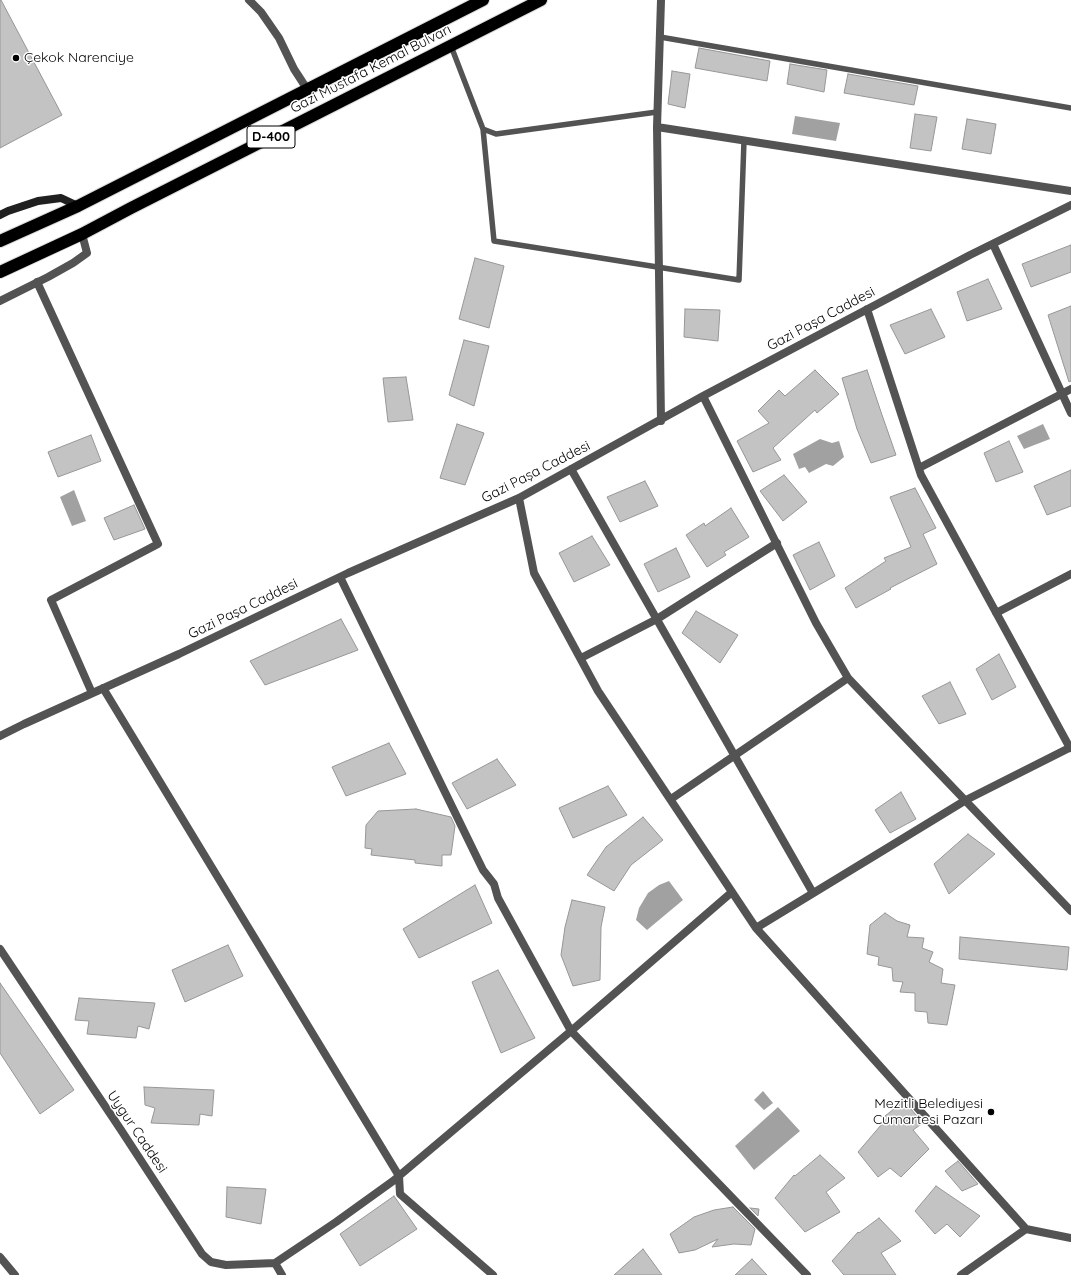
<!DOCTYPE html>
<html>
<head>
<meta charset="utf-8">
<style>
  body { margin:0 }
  canvas { display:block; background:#fff }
</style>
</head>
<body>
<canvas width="1071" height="1275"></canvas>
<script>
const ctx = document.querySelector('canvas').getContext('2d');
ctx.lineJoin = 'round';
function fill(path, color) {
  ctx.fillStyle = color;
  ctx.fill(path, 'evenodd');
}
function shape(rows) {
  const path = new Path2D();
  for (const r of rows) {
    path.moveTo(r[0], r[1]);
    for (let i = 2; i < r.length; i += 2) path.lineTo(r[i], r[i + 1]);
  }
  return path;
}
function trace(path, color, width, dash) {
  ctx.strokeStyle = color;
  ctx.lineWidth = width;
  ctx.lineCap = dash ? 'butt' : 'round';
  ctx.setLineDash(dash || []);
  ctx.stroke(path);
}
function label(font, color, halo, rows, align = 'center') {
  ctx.font = font + ' Quicksand,sans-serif';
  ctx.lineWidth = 3;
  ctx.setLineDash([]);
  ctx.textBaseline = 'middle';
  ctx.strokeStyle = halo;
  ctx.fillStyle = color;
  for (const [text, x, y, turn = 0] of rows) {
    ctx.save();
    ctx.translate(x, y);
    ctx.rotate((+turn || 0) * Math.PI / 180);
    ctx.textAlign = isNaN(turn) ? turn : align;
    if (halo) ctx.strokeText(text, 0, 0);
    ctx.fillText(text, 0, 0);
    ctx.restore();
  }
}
const water = shape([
  [795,116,840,123,836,141,792,134],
  [1043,424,1050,439,1024,449,1017,436],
  [820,439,832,443,839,441,844,457,833,466,826,464,809,473,805,467,799,469,793,454],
  [74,490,86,521,72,526,60,497],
  [669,881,683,900,647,930,636,920,639,908,648,893,659,885],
  [763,1091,773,1103,764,1110,754,1100],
  [778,1107,800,1131,754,1170,735,1146]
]);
const building = shape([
  [0,0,1,0,62,115,0,148,0,0],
  [699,48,770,61,767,81,695,68,699,48],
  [790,64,827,70,824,92,787,84,790,64],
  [672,71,690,74,685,108,668,104,672,71],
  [848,74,918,86,914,105,844,93,848,74],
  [915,114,937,117,931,151,910,148,915,114],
  [967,119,996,124,991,154,962,149,967,119],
  [1071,245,1071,272,1031,287,1022,264,1071,245],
  [475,258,504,266,489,328,459,319,475,258],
  [988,279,1002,309,967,321,957,292,988,279],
  [1071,306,1071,381,1069,382,1048,315,1071,306],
  [685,309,720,310,718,341,684,337,685,309],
  [931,309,945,337,905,354,890,325,931,309],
  [464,340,489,346,474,406,449,395,464,340],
  [815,370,839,394,817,413,815,410,773,448,781,460,753,472,737,441,769,423,758,411,779,390,785,396,815,370],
  [867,370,881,412,896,455,871,463,857,429,842,378,867,370],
  [406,377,413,420,388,422,383,378,406,377],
  [457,424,484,433,465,485,440,478,457,424],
  [91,435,101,461,58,477,48,452,91,435],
  [1009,441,1023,472,996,482,984,453,1009,441],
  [1071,470,1071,506,1047,515,1034,486,1071,470],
  [784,475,807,502,783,521,760,491,784,475],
  [645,481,658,506,620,522,607,497,645,481],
  [915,488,936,528,923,534,937,564,890,588,891,589,856,608,845,588,886,561,884,558,911,547,890,497,915,488],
  [134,505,145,529,114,540,104,518,134,505],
  [731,508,749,537,724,552,726,555,707,567,686,535,704,523,705,526,731,508],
  [592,536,610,565,574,582,559,553,592,536],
  [819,542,835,576,810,590,793,555,819,542],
  [676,548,690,577,658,592,644,564,676,548],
  [696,611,738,635,720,663,682,633,696,611],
  [341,619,358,650,265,685,250,661,341,619],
  [999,654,1016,687,992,700,976,669,999,654],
  [950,682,966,714,939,724,922,696,950,682],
  [389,743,406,774,346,796,332,767,389,743],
  [497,759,516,785,467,809,452,783,497,759],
  [608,786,627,815,573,838,559,808,608,786],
  [901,792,916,819,890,833,875,810,901,792],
  [416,809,451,817,455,826,451,855,442,855,442,866,415,863,415,860,371,855,372,849,365,848,366,825,378,811,416,809],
  [643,817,663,840,631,865,614,891,587,875,606,847,643,817],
  [968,834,995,854,949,894,934,864,968,834],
  [475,885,492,923,419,958,403,929,475,885],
  [572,900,605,907,601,927,600,980,573,986,561,955,565,927,572,900],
  [885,913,897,921,910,925,907,937,924,938,922,948,933,952,929,962,943,969,941,983,955,985,947,1025,928,1023,927,1012,915,1011,915,993,900,992,903,982,893,981,892,968,878,965,879,957,867,954,870,925,885,913],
  [960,937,1069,947,1067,970,959,959,960,937],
  [228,945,243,976,185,1002,172,970,228,945],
  [498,970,535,1038,501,1053,472,982,498,970],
  [0,983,74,1090,40,1114,0,1053,0,983],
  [79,998,155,1003,149,1029,138,1026,136,1038,87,1034,89,1021,75,1020,79,998],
  [144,1087,214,1090,212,1116,200,1114,199,1125,151,1123,155,1108,145,1105,144,1087],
  [904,1101,923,1123,913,1130,929,1149,901,1177,890,1168,878,1177,858,1152,887,1118,885,1116,904,1101],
  [820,1155,845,1178,826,1192,840,1212,805,1232,775,1198,794,1175,795,1176,820,1155],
  [958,1161,978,1184,962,1191,945,1171,958,1161],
  [936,1186,980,1216,960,1237,947,1224,935,1234,915,1211,936,1186],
  [227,1187,266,1189,261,1224,226,1217,227,1187],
  [394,1196,417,1229,360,1266,340,1234,394,1196],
  [733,1207,755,1229,751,1245,734,1244,712,1247,718,1239,695,1250,679,1253,670,1234,694,1217,714,1210,733,1207],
  [750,1208,759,1209,758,1216,750,1208],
  [879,1218,901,1241,881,1253,896,1275,844,1275,832,1261,858,1232,859,1233,879,1218],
  [643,1249,662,1275,614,1275,643,1249],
  [752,1259,767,1275,735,1275,752,1259]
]);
const lane = shape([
  [660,37,1071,108],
  [451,46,483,129,494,241,739,280,744,141],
  [483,129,496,134,657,112]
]);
const street = shape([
  [249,0,261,12,279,38,294,69,307,89],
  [657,127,1071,191],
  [993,244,1071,413],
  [37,282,158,544,51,600,92,693],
  [0,301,48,277,73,263,87,253,82,234],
  [867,309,921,475,1070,748],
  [703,396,816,623,848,678,1071,911],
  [661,421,657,127,661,0],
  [919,468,1071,389],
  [571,469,813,893],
  [519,498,534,573,598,691,756,928,1026,1229,1071,1238],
  [340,577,483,870,494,884,498,898,571,1031,807,1275],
  [996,613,1071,574],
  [581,658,657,619,777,543],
  [103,688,399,1176,400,1194,493,1275],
  [0,736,24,724,179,654,348,573,519,498,703,396,970,255,1071,205],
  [671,799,848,678],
  [756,928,966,800,1071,747],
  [0,949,121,1130,202,1254,211,1262,226,1265,275,1263,282,1275],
  [0,1257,15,1275],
  [275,1263,336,1222,393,1181,571,1031,732,892],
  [961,1275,1026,1229]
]);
const secondary = shape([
  [0,215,8,211,38,201,61,198,78,206]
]);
const highway = shape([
  [0,241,78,206,483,0],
  [0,272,82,234,131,208,541,0]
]);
const markers = [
  [16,58,4,"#000"],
  [991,1112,4,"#000"]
];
const shields = [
  [271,137,48]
];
const shieldNames = [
  ["D-400",271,137]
];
const poiNames = [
  ["Çekok Narenciye",24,58],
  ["Mezitli Belediyesi",983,1104,"right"],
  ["Cumartesi Pazarı",983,1120,"right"]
];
const streetNames = [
  ["Gazi Mustafa Kemal Bulvarı",371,69,-27],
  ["Gazi Paşa Caddesi",821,319,-28],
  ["Gazi Paşa Caddesi",536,472,-27],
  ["Gazi Paşa Caddesi",243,609,-26],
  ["Uygur Caddesi",137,1132,56]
];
fill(water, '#a1a1a1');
fill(building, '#c3c3c3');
trace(building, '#979797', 1);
trace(highway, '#dbdbdb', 14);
trace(lane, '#535353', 5.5);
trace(street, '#535353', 8);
trace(secondary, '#202020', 8);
trace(highway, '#000', 12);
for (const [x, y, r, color] of markers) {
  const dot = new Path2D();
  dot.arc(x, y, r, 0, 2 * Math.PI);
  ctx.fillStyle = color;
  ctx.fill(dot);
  trace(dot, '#fff', 1.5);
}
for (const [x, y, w] of shields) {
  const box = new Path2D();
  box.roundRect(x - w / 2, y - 11, w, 22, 3);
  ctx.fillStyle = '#fff';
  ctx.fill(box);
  trace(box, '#000', 1);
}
label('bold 13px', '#000', null, shieldNames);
label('14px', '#000', '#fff', poiNames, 'left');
label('14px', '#000', '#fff', streetNames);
</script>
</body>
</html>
